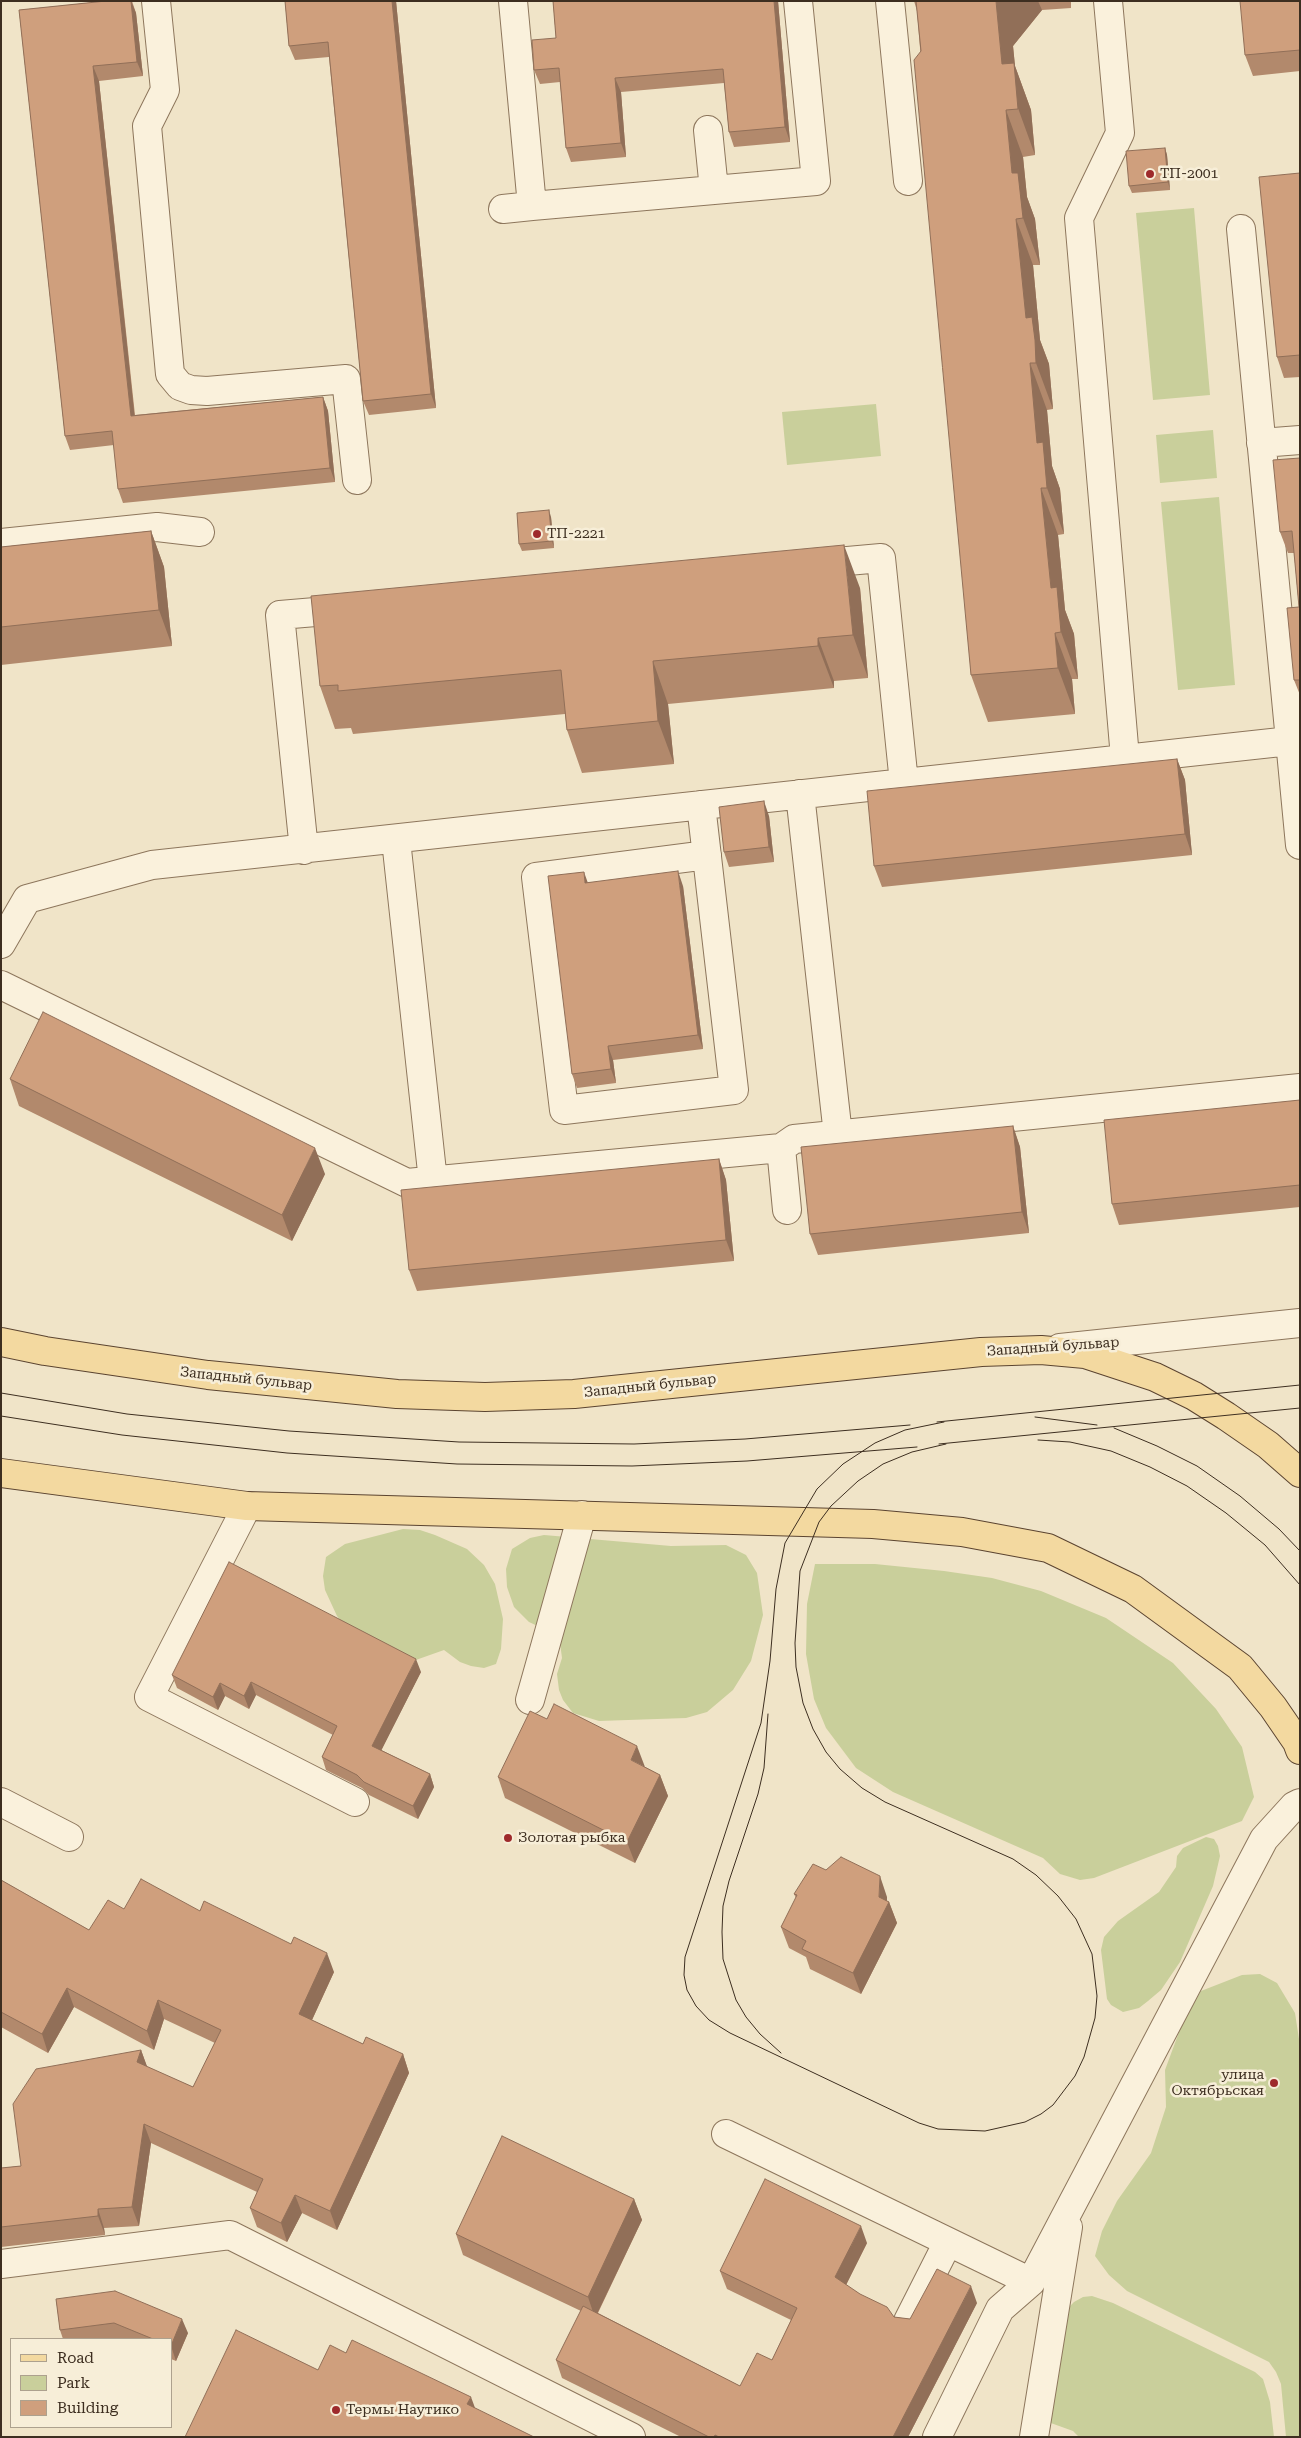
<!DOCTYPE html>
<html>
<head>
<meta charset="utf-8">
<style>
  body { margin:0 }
  #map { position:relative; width:1301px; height:2438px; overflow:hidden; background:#f0e4c8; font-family:"Roboto Serif",serif }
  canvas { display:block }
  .frame { position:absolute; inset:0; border:2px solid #3d2e20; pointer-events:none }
  .legend { position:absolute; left:10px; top:2338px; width:162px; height:90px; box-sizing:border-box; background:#f7eed8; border:1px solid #ada18e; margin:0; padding:6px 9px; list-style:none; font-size:15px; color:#3d2e20 }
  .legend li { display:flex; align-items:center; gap:10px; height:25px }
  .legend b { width:25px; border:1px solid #ada18e }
</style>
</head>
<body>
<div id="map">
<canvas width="1301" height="2438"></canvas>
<div class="frame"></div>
<ul class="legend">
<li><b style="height:6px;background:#f3d9a0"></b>Road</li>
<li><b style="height:14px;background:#c9cf9b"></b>Park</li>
<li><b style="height:14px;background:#cf9f7d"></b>Building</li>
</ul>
</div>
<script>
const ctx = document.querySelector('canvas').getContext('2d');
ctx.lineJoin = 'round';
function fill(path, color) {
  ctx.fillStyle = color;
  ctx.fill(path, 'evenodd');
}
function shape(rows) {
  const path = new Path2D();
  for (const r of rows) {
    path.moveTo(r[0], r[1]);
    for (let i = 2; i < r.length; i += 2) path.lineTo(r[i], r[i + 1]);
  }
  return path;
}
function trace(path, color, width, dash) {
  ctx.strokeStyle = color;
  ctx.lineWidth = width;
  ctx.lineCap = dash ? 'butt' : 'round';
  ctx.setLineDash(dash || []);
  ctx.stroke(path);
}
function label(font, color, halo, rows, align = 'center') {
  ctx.font = font + ' "Roboto Serif",serif';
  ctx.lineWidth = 5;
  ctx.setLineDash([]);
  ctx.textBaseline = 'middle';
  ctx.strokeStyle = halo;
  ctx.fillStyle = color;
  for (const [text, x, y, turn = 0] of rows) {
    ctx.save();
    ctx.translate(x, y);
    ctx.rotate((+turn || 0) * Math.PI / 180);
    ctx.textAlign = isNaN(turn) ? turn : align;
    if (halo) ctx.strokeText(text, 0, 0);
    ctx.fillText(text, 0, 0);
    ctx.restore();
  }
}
const green = shape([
  [1194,208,1210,395,1153,400,1136,213],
  [876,404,881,456,787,465,782,412],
  [1213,430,1217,478,1160,483,1156,435],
  [1219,497,1235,685,1178,690,1161,502],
  [403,1529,420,1530,435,1535,467,1549,484,1565,495,1584,503,1619,501,1649,496,1664,484,1668,471,1666,460,1662,444,1650,413,1661,350,1632,337,1616,325,1590,323,1576,326,1557,345,1544],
  [544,1535,671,1546,726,1545,746,1555,757,1573,763,1615,751,1661,733,1690,707,1712,686,1718,599,1721,573,1713,563,1700,559,1690,557,1674,562,1658,560,1643,544,1629,529,1622,514,1607,507,1587,506,1569,512,1549,530,1538],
  [815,1564,875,1564,944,1571,992,1578,1041,1591,1106,1618,1173,1663,1216,1709,1242,1747,1254,1797,1242,1821,1094,1878,1080,1880,1060,1874,1043,1858,893,1792,856,1768,826,1728,814,1699,806,1654,807,1604],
  [1206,1837,1214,1839,1218,1846,1220,1856,1213,1886,1180,1962,1161,1990,1148,2001,1139,2008,1123,2012,1111,2005,1107,1999,1101,1950,1104,1937,1118,1921,1159,1892,1176,1867,1177,1856,1183,1848],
  [1260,1974,1277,1983,1295,2013,1299,2039,1300,2437,1286,2437,1281,2384,1276,2372,1269,2362,1127,2291,1109,2275,1095,2256,1102,2231,1117,2201,1151,2153,1166,2107,1165,2070,1182,2024,1201,1991,1242,1975],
  [1092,2296,1113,2303,1255,2372,1263,2379,1270,2402,1274,2437,1079,2437,1073,2431,1048,2422,1064,2312,1074,2302,1083,2297]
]);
const minor = shape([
  [156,1,165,90,147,126,170,374,180,386,191,390,207,391,346,379,357,480],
  [513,1,532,206,816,181,798,1],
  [890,1,908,181],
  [1108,1,1120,133,1079,218,1125,758],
  [708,130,714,190],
  [503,209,532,206],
  [1241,229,1300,845],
  [1261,443,1300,440],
  [1,543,157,527,200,532],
  [814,564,881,558,904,783],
  [800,794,838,1135],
  [701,805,734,1090,564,1110,536,877,707,855],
  [396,840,433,1181],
  [304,850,280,615,351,609],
  [1,944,27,899,152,865,1290,741],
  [1,985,407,1183,781,1148,794,1139,1300,1088],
  [781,1148,787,1210],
  [1060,1348,1300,1323],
  [247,1506,149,1697,355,1802],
  [530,1700,582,1515],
  [1,1802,69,1837],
  [726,2134,1031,2282],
  [1,2264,230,2235,631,2437],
  [908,2321,948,2242],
  [937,2437,1000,2309,1031,2282,1264,1839,1294,1806,1300,1803],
  [1034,2437,1068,2227]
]);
const major = shape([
  [1,1342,45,1351,208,1375,397,1394,485,1397,574,1394,981,1352,1041,1350,1085,1354,1155,1377,1194,1396,1226,1416,1268,1445,1300,1473],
  [1,1473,247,1506,873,1524,962,1532,1048,1548,1133,1589,1240,1667,1273,1707,1297,1742,1300,1750]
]);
const tram = shape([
  [1,1393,127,1414,289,1431,459,1442,634,1444,745,1439,910,1425],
  [1,1416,122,1435,287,1453,457,1464,632,1466,747,1461,917,1447],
  [1035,1417,1097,1425],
  [937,1422,1300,1385],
  [944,1422,905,1430,875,1443,843,1464,817,1489,785,1543,776,1589,770,1661,761,1723,685,1957,684,1975,687,1990,696,2006,709,2020,730,2033,919,2123,938,2129,985,2131,1025,2122,1041,2114,1053,2105,1075,2076,1084,2057,1095,2018,1097,1996,1092,1954,1076,1919,1058,1896,1036,1875,1013,1859,885,1802,862,1788,840,1769,826,1752,813,1729,803,1703,796,1667,795,1643,800,1571,819,1522,831,1506,858,1481,883,1464,912,1452,946,1444],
  [1114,1428,1157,1446,1197,1466,1240,1496,1279,1529,1300,1551],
  [1038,1440,1070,1442,1111,1451,1150,1467,1187,1486,1226,1513,1265,1545,1300,1585],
  [939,1444,1300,1408],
  [768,1714,764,1768,758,1794,729,1881,723,1906,722,1932,723,1959,736,2000,746,2017,760,2034,781,2053]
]);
const wall = shape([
  [106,1,132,1,136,13,143,76,99,81,135,415,323,397,328,411,335,482,123,503,118,489,114,445,70,450,65,436,19,10],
  [285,1,396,1,436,408,369,415,363,401,329,57,295,60,289,46],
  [553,1,778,1,790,142,734,147,729,132,724,83,621,92,626,157,571,162,566,148,560,82,540,84,534,70,556,38],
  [914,1,1071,1,1071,8,1042,10,1013,46,1015,66,1031,110,1033,133,1035,155,1023,157,1027,197,1035,219,1040,265,1033,265,1040,340,1049,364,1051,387,1053,409,1047,410,1052,466,1060,489,1064,534,1058,535,1065,610,1074,634,1078,679,1072,679,1075,714,988,722,971,675,917,11],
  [1300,1,1300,71,1253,76,1245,55],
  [1165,148,1167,155,1170,190,1132,193,1129,186],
  [1300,173,1300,377,1284,378,1277,357],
  [1300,458,1300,695,1294,680,1299,607,1294,553,1288,553,1280,532],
  [551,517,554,548,522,551,519,544],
  [151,531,164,567,172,646,1,665,1,547],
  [860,588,868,678,834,681,834,688,668,704,674,764,582,773,567,730,565,714,353,734,351,728,335,729,320,686],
  [1177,759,1185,780,1192,855,882,887,874,866],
  [769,816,774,862,729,867,724,852],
  [588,882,683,886,703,1049,613,1060,616,1083,577,1088,572,1074],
  [10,1079,325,1174,292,1241,19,1106],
  [1300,1100,1300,1207,1119,1225,1112,1204],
  [1013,1126,1020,1147,1029,1233,818,1255,810,1234],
  [719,1159,726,1180,734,1261,417,1291,409,1270],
  [421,1672,381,1750,430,1774,434,1787,418,1819,369,1795,362,1788,326,1770,322,1757,333,1735,256,1695,249,1709,225,1696,218,1710,177,1688,172,1675],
  [645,1767,660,1775,668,1796,635,1863,505,1798,498,1777],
  [1,1880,89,1930,124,1909,200,1911,334,1972,312,2020,363,2044,403,2054,409,2073,337,2230,302,2213,287,2242,257,2227,250,2208,257,2192,151,2143,139,2226,104,2228,105,2235,1,2247,1,2168,21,2166,141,2050,147,2067,193,2087,215,2043,164,2019,154,2050,74,2007,48,2053,1,2027],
  [794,1894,887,1897,887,1901,889,1902,897,1923,861,1994,810,1969,806,1957,789,1948,781,1927,796,1898],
  [634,2199,642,2220,598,2313,740,2386,772,2360,791,2320,727,2289,720,2271,867,2243,846,2285,894,2317,910,2319,977,2303,908,2437,681,2437,562,2378,556,2360,581,2311,463,2255,456,2234],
  [56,2299,188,2333,176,2361,171,2359,171,2339,123,2339,119,2338,108,2339,63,2339,60,2330]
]);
const shadedWall = shape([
  [131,1,136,13,143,76,137,62],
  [392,1,396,1,436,408,431,394],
  [774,1,778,1,790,142,785,127],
  [996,1,1038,1,1042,10,1013,46,1015,66,1031,110,1035,155,1002,64],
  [93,66,99,81,136,430,131,416],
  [615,78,621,92,626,157,621,143],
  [1006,110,1023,157,1027,197,1035,219,1040,265,1023,218,1012,173],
  [1165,148,1167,155,1170,190,1168,182],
  [1016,219,1033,265,1040,340,1049,364,1053,409,1036,363,1026,318],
  [1030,363,1047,410,1052,466,1060,489,1064,534,1047,488,1037,443],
  [323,397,328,411,335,482,330,468],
  [1041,488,1058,535,1065,610,1074,634,1078,679,1061,632,1051,588],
  [549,510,551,517,554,548,552,541],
  [151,531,164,567,172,646,159,610],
  [844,545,860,588,868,678,853,635],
  [1055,633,1072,679,1075,714,1058,668],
  [818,638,834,681,834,688,818,646],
  [653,661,668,704,674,764,658,721],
  [1177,759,1185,780,1192,855,1185,834],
  [764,801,769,816,774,862,769,847],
  [678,871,683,886,703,1049,698,1035],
  [584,872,589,886,585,883],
  [608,1046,613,1060,616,1083,611,1069],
  [1013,1126,1020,1147,1029,1233,1022,1212],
  [315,1148,325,1174,292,1241,282,1215],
  [719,1159,726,1180,734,1261,726,1240],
  [416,1659,421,1672,377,1759,372,1746],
  [251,1682,256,1695,249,1709,244,1696],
  [220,1683,225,1696,218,1710,213,1697],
  [637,1746,645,1767,631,1760],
  [430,1774,434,1787,418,1819,413,1806],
  [660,1775,668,1796,635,1863,627,1842],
  [880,1876,887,1897,887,1906,889,1902,897,1923,861,1994,853,1973,879,1897],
  [327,1953,334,1972,306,2033,299,2014],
  [67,1988,74,2007,48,2053,42,2034],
  [158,2000,164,2019,154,2050,147,2031],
  [141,2050,148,2069,137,2062],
  [403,2054,409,2073,337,2230,330,2211],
  [144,2124,151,2143,139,2226,132,2207],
  [295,2195,302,2213,287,2242,281,2223],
  [634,2199,642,2220,595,2318,588,2297],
  [98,2209,104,2228,105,2235,98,2216],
  [861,2226,867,2243,841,2295,835,2277],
  [971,2286,977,2303,908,2437,893,2437],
  [182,2319,188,2333,176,2361,171,2346],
  [471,2397,481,2424,467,2404]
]);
const building = shape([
  [106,1,131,1,137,62,93,66,131,416,323,397,330,468,118,489,112,431,65,436,19,10,106,1],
  [285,1,392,1,431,394,363,401,328,42,289,46,285,1],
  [553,1,774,1,785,127,729,132,723,69,615,78,621,143,566,148,559,68,534,70,532,40,556,38,553,1],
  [916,1,996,1,1002,64,1014,63,1018,109,1006,110,1012,173,1018,173,1023,218,1016,219,1026,318,1032,317,1035,340,1036,363,1030,363,1037,443,1043,442,1047,488,1041,488,1051,588,1057,587,1061,632,1055,633,1058,668,971,675,914,60,921,51,916,1],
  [1240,1,1300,1,1300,50,1245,55,1240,1],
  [1165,148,1168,182,1129,186,1126,151,1165,148],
  [1300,173,1300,355,1277,357,1259,177,1300,173],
  [1300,458,1300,680,1294,680,1287,608,1299,607,1292,531,1280,532,1273,460,1300,458],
  [549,510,552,541,519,544,517,513,549,510],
  [151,531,159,610,1,627,1,547,151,531],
  [844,545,853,635,818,638,818,646,653,661,658,721,567,730,561,670,338,691,338,685,320,686,311,596,844,545],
  [1177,759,1185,834,874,866,867,791,1177,759],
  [764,801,769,847,724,852,719,807,764,801],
  [678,871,698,1035,608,1046,611,1069,572,1074,548,876,584,872,585,883,678,871],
  [43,1012,315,1148,282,1215,10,1079,43,1012],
  [1300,1100,1300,1185,1112,1204,1104,1120,1300,1100],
  [1013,1126,1022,1212,810,1234,801,1147,1013,1126],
  [719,1159,726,1240,409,1270,401,1190,719,1159],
  [229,1562,416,1659,372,1746,430,1774,413,1806,364,1782,357,1775,322,1757,337,1726,251,1682,244,1696,220,1683,213,1697,172,1675,229,1562],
  [554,1704,637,1746,631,1760,660,1775,627,1842,498,1777,530,1711,547,1719,554,1704],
  [841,1857,880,1876,879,1897,889,1902,853,1973,802,1949,806,1941,781,1927,797,1895,794,1894,813,1864,826,1870,841,1857],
  [141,1879,200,1911,204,1901,291,1944,294,1937,327,1953,299,2014,363,2044,366,2037,403,2054,330,2211,295,2195,281,2223,250,2208,263,2179,144,2124,132,2207,98,2209,98,2216,1,2227,1,2168,21,2166,13,2104,36,2069,141,2050,137,2062,193,2087,221,2030,158,2000,147,2031,67,1988,42,2034,1,2012,1,1880,89,1930,108,1900,124,1909,141,1879],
  [502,2136,634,2199,588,2297,456,2234,502,2136],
  [765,2179,861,2226,835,2277,860,2294,887,2307,894,2317,910,2319,937,2269,971,2286,893,2437,719,2437,715,2435,714,2437,709,2437,556,2360,583,2306,740,2386,757,2353,772,2360,797,2308,720,2271,765,2179],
  [115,2291,182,2319,171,2346,171,2339,153,2339,114,2323,60,2330,56,2299,115,2291],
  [236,2330,318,2370,330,2345,346,2353,352,2340,471,2397,467,2404,534,2437,185,2437,236,2330]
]);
const markers = [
  [1150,174,5,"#9e2a2b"],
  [537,534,5,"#9e2a2b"],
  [508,1838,5,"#9e2a2b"],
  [1274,2083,5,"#9e2a2b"],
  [336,2410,5,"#9e2a2b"]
];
const poiNames = [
  ["ТП-2001",1160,174],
  ["ТП-2221",547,534],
  ["Золотая рыбка",518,1838],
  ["улица",1264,2075,"right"],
  ["Октябрьская",1264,2091,"right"],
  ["Термы Наутико",346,2410]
];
const streetNames = [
  ["Западный бульвар",1053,1347,-4],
  ["Западный бульвар",246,1379,6],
  ["Западный бульвар",650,1386,-6]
];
fill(green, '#c9cf9b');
trace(minor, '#8d765c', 30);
trace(major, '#5b4430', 30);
trace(minor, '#faf1dc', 28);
trace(major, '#f3d9a0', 28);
trace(tram, '#3d2e20', 1);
fill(wall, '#b2896c');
fill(shadedWall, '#916f58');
fill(building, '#cf9f7d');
trace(building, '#916f58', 1);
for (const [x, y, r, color] of markers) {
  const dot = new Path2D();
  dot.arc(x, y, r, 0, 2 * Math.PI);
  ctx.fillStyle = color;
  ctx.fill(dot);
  trace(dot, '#f7eed8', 2);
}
label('14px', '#3d2e20', '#f7eed8', poiNames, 'left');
label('14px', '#3d2e20', '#f7eed8', streetNames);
</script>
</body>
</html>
